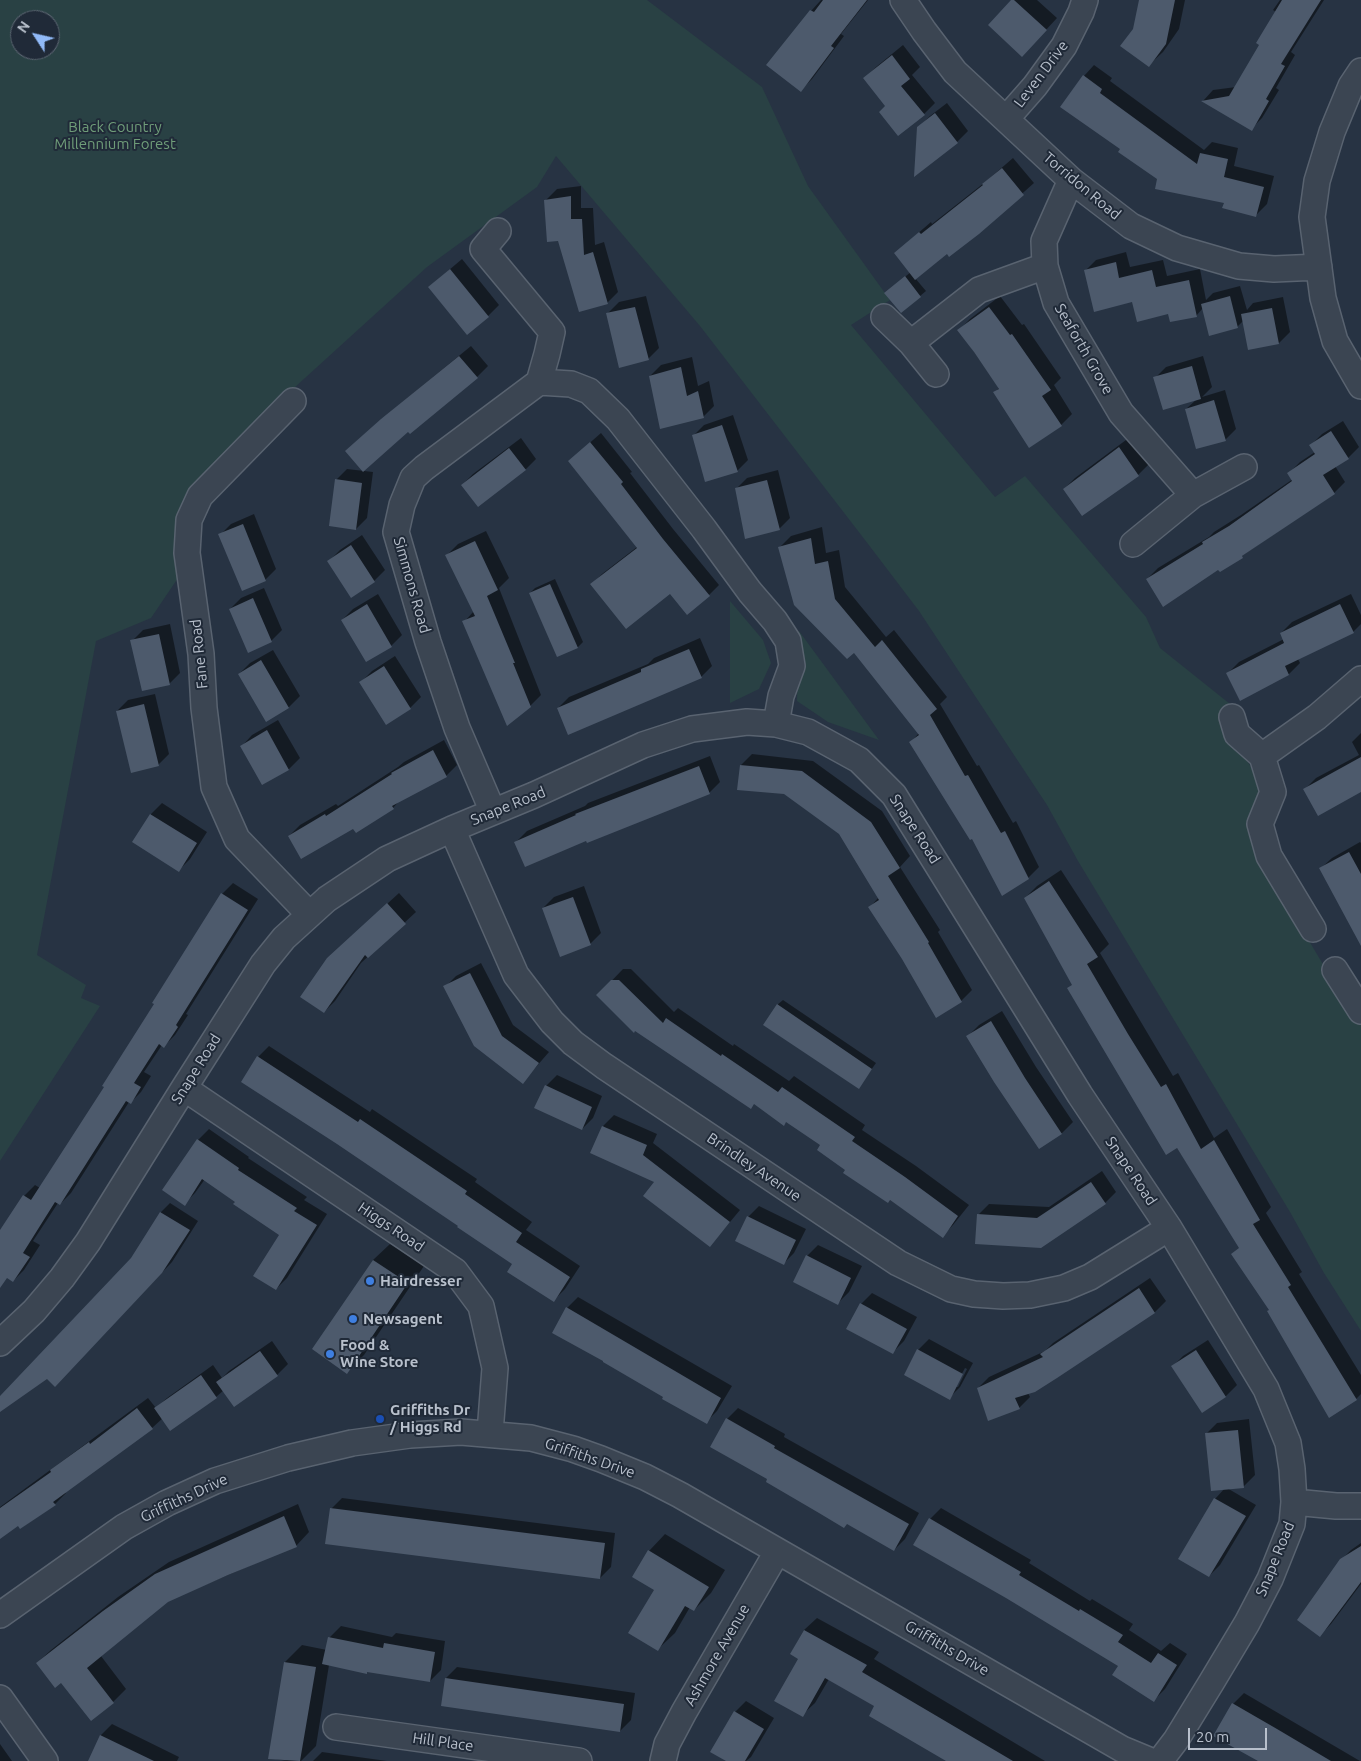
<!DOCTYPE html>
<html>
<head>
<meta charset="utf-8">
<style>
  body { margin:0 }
  #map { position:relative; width:1361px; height:1761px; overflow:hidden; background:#273343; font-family:Ubuntu,sans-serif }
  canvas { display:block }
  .north { position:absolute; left:10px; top:10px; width:50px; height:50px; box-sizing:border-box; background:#202a38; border:1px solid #5d6673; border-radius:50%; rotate:305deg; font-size:14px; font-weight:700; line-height:20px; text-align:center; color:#b8c0cc }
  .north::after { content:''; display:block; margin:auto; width:18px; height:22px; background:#91baf8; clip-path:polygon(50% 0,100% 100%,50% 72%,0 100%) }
  .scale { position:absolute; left:1188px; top:1728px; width:79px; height:22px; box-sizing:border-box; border:2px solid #b8c0cc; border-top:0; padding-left:6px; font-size:15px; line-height:18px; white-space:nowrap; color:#b8c0cc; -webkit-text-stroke:4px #202a38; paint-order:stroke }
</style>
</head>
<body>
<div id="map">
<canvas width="1361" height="1761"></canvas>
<div class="north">N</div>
<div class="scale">20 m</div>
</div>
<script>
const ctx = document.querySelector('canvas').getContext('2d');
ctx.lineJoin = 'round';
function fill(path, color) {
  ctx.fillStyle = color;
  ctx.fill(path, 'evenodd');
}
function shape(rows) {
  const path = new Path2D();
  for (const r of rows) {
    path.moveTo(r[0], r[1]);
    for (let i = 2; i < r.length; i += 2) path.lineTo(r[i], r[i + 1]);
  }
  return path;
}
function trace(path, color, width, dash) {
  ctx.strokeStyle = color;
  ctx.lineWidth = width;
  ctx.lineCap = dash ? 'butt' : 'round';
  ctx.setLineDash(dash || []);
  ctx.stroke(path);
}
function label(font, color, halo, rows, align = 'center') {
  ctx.font = font + ' Ubuntu,sans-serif';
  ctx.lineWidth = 4;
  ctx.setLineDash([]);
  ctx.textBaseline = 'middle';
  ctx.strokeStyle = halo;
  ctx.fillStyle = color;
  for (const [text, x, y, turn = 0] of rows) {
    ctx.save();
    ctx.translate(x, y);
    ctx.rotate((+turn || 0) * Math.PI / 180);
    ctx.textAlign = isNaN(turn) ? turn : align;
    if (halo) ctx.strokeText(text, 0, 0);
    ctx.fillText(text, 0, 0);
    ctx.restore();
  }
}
const green = shape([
  [0,0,647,0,762,87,808,186,890,300,851,325,995,497,1025,476,1146,617,1160,648,1235,708,1219,716,1258,778,1260,801,1259,857,1330,976,1361,1024,1361,1331,1324,1273,1290,1212,1078,861,1047,805,919,611,865,540,700,326,556,156,537,187,427,267,294,388,186,501,180,575,151,618,96,641,37,955,86,985,81,998,100,1006,0,1161],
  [20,20,50,20,50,50,20,50],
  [730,601,763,640,771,663,759,689,730,703],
  [799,631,879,740,828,722,797,701]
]);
const shadow = shape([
  [821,0,868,0,841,34,844,36,812,79,801,90,811,11],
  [1012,0,1037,0,1057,18,1033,44],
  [1140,0,1185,0,1179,29,1163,52,1149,65,1134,29],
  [1280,0,1324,0,1291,52,1295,55,1276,88,1279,90,1262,118,1251,129,1203,101,1213,90,1236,87,1261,45,1276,12,1273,10],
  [903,45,920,67,912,75,935,103,924,114,886,105,865,78,876,67],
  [1094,65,1112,78,1110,81,1204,150,1212,142,1238,148,1234,166,1274,176,1267,204,1256,215,1225,202,1158,179,1122,149,1084,76],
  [947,103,968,131,957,142,918,128,930,116],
  [1013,158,1034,183,978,233,947,252,915,278,926,291,920,296,891,288,911,272,895,253,931,222,932,224,984,183],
  [581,186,581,208,593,208,595,245,604,242,618,292,607,303,546,200,557,189],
  [1126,252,1130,267,1163,260,1167,276,1200,269,1206,300,1213,293,1240,286,1247,310,1253,303,1283,297,1290,332,1279,343,1244,320,1237,327,1203,308,1196,316,1169,312,1133,301,1085,271,1096,260],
  [462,259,499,305,488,316,429,287],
  [646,296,659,348,648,359,608,313,619,302],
  [1000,296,1022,325,1024,324,1061,378,1054,385,1072,414,1061,425,1029,446,995,393,999,388,959,330,970,319],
  [471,346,488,366,477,377,408,431,357,441,394,409],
  [1203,356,1212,387,1202,397,1225,390,1236,429,1225,440,1186,409,1197,399,1155,378,1166,367],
  [692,357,698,386,709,381,714,406,703,417,650,376,661,365],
  [733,415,748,460,737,471,693,436,704,425],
  [1343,421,1359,447,1348,458,1335,466,1345,482,1334,493,1220,571,1219,568,1147,579,1158,568,1209,537,1214,532,1241,515,1293,479,1289,473,1300,462,1315,452,1311,445,1322,434],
  [601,433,632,472,630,473,673,529,719,585,709,595,592,584,602,574,637,547,569,461],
  [1130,437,1149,464,1138,475,1064,489,1075,478],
  [521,438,536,459,526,469,462,485,473,474],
  [347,469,373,472,367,518,356,529,336,480],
  [778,470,790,518,779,529,736,489,747,478],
  [254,514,276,569,265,580,242,589,220,535,231,524],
  [822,527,826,553,839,550,845,587,886,637,894,630,947,697,940,704,977,766,979,765,1013,823,1016,821,1039,867,1028,878,973,837,911,742,919,733,780,547,791,536],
  [486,531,509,578,499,588,541,695,530,706,464,622,474,611,447,555,458,544],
  [362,535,385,570,374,581,329,561,340,550],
  [555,579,583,642,578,647,558,655,530,593,535,588],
  [264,588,282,630,271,641,230,609,241,598],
  [378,594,402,635,391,646,367,660,342,620,353,609],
  [1351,594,1361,615,1361,624,1353,632,1298,659,1300,663,1289,674,1241,699,1228,673,1239,662,1284,639,1281,633,1292,622],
  [170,624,180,673,169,684,132,641,143,630],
  [700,638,712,666,701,677,558,708,569,697,648,664,654,658],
  [273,650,300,696,289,707,266,720,239,674,250,663],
  [395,656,421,697,410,708,361,682,372,671],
  [155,694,169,754,158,765,117,711,128,700],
  [278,720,300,758,289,769,263,784,242,746,252,735],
  [1361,733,1361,791,1305,789,1316,778,1359,755,1352,742],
  [444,740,457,765,446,776,401,799,393,808,289,836,300,825,336,804,338,806,398,767,404,762],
  [752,754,813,761,882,811,910,856,900,867,940,930,938,932,972,990,961,1001,903,959,870,907,879,897,840,833,784,793,739,789,741,765],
  [710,756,720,782,709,793,586,839,516,842,527,831,585,806,588,803],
  [162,803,207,832,190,859,179,870,134,842,151,814],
  [1360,842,1361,843,1361,944,1321,868,1332,858],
  [1061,870,1109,944,1100,953,1173,1076,1178,1073,1214,1138,1227,1129,1271,1207,1266,1213,1302,1272,1299,1274,1361,1375,1361,1394,1356,1399,1270,1310,1240,1247,1073,984,1025,898,1037,886],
  [233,883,258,899,186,1014,188,1015,175,1035,164,1046,162,1045,144,1072,151,1076,141,1092,130,1103,129,1102,71,1193,60,1204,58,1203,33,1241,40,1245,24,1270,13,1281,0,1272,0,1233,24,1196,35,1185,40,1188,106,1087,222,894],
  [584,886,601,933,590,944,543,908,554,897],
  [399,893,416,912,361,963,335,1001,324,1012,340,947],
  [481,963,513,1025,549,1052,523,1082,445,987,456,976],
  [623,969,631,969,674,1012,678,1008,733,1046,734,1044,789,1081,794,1076,865,1125,862,1130,916,1166,969,1205,953,1225,942,1236,847,1170,822,1145,598,995],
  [783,1000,876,1063,859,1087,777,1005],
  [1002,1011,1036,1067,1073,1122,1062,1133,1039,1148,968,1036,979,1025],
  [269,1046,370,1112,372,1109,477,1179,475,1182,532,1222,526,1230,580,1266,565,1289,554,1300,514,1264,338,1143,242,1082,258,1057],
  [557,1075,602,1096,593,1118,582,1129,546,1086],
  [614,1115,657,1134,653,1143,740,1210,710,1246,656,1181,603,1126],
  [209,1129,249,1157,248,1158,307,1197,304,1200,327,1214,287,1278,276,1289,281,1234,205,1179,195,1193,184,1204,198,1140],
  [1102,1171,1116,1192,1105,1203,1041,1246,978,1215,989,1204,1049,1207],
  [170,1203,198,1221,172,1262,64,1376,47,1378,0,1411,0,1398,132,1259,161,1212],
  [759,1206,806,1229,794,1253,783,1264,748,1217],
  [390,1244,424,1266,364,1355,347,1372,373,1260],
  [818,1245,862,1266,849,1292,838,1303,794,1282,807,1256],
  [1150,1278,1166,1301,1155,1312,1035,1390,1028,1393,1030,1397,1019,1408,978,1388,989,1377,1045,1351,1053,1343],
  [872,1293,917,1317,904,1341,893,1352,861,1304],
  [578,1297,732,1386,717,1411,706,1422,605,1360,567,1308],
  [929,1339,973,1363,960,1387,949,1398,918,1350],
  [965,1368,967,1369,958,1387,955,1387],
  [1208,1340,1237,1385,1226,1396,1202,1411,1172,1367,1183,1356],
  [272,1341,288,1364,277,1375,234,1405,224,1390,216,1397,163,1418,152,1428,65,1492,66,1493,55,1504,21,1528,18,1524,0,1538,0,1507,148,1398,156,1408,167,1398,213,1365,222,1378,229,1371],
  [738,1408,785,1434,784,1437,919,1513,905,1539,894,1550,769,1479,727,1419],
  [1249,1419,1255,1475,1244,1486,1227,1488,1256,1505,1220,1565,1209,1576,1180,1559,1215,1499,1225,1488,1206,1434,1217,1423],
  [342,1498,615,1533,611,1567,600,1578,331,1509],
  [298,1504,309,1532,296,1546,167,1601,101,1656,126,1689,113,1702,91,1719,62,1681,37,1663,51,1650,118,1597,169,1562],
  [941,1508,1031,1560,1029,1563,1090,1601,1092,1599,1133,1624,1129,1630,1161,1651,1170,1643,1187,1654,1165,1689,1154,1700,1120,1665,930,1519],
  [665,1534,725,1570,711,1593,694,1610,690,1607,675,1633,658,1649,655,1590,649,1551],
  [1361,1543,1361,1584,1331,1624,1320,1635,1342,1559,1351,1550],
  [817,1618,879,1652,874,1659,1045,1761,947,1761,876,1706,829,1679,815,1703,802,1715,800,1658,791,1653,804,1630],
  [341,1626,392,1637,396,1633,445,1641,441,1670,430,1681,329,1665,316,1746,301,1761,287,1761,270,1758,285,1662,302,1645,327,1650,330,1637],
  [457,1667,635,1693,631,1720,620,1731,446,1678],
  [1244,1693,1360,1761,1260,1761,1233,1704],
  [746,1701,774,1718,751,1757,746,1761,728,1761,735,1712],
  [112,1724,179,1757,177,1761,89,1761,101,1735],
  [0,1744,12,1761,0,1761],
  [322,1752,387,1761,313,1761]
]);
const building = shape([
  [823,0,867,0,831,46,834,48,801,92,766,65,810,10,814,12],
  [1011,0,1014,0,1047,30,1022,57,988,25],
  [1139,0,1175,0,1166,44,1149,67,1120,46,1133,29],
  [1282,0,1321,0,1281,64,1285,66,1266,99,1269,101,1252,131,1201,101,1229,96,1259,45,1256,43],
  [892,55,910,79,901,86,925,115,898,136,879,112,885,106,863,78],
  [1083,75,1102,89,1100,93,1197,164,1200,153,1228,159,1224,177,1264,187,1256,217,1222,208,1224,203,1155,189,1157,179,1118,152,1120,149,1060,107],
  [935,113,958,143,914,177,917,127],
  [1002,168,1024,195,979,234,949,257,947,254,915,280,894,253,919,232,921,234,983,185,982,184],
  [571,196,571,219,582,219,584,255,593,252,608,304,579,312,558,241,547,242,544,200],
  [1116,262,1119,278,1152,270,1156,287,1189,280,1197,317,1170,322,1168,314,1137,322,1132,302,1094,312,1084,270],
  [450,269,489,317,467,335,428,287],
  [905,276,921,297,901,313,884,293],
  [1230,296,1238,328,1209,336,1201,304],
  [635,307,649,360,619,368,606,313],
  [989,307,1010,335,1012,334,1051,390,1042,396,1062,426,1029,448,993,392,999,389,974,352,957,330],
  [1272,308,1279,344,1248,350,1241,314],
  [459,356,478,378,410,434,408,432,363,472,345,451,381,419],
  [1192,366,1201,399,1163,410,1153,377],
  [681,367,687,396,698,391,704,418,660,429,649,376],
  [1214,400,1226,441,1196,449,1185,409],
  [722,425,738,472,705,482,692,435],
  [1331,431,1349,459,1323,475,1335,494,1242,556,1243,558,1220,572,1218,570,1163,607,1146,579,1203,544,1202,542,1229,526,1292,481,1287,473,1315,454,1309,445],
  [590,442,623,482,621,484,663,539,710,596,687,615,670,594,626,629,590,584,637,548,568,461],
  [1119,447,1139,476,1082,516,1063,489],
  [509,448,526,470,478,507,461,485],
  [335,479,362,483,356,530,329,526],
  [767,480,780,530,745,539,735,488],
  [243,524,266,581,242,591,218,534],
  [811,538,815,564,828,561,835,599,875,647,882,640,937,709,930,715,965,776,968,775,1001,833,1005,831,1029,879,1002,896,972,839,970,840,909,742,919,735,854,653,847,659,794,605,778,547],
  [475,541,498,590,487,596,515,663,513,663,531,707,507,726,462,621,475,616,445,555],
  [351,545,375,582,351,598,327,561],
  [550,584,578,648,557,657,529,593],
  [253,598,272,642,248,653,229,609],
  [367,604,392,647,366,662,341,620],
  [1340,604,1354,633,1285,666,1289,675,1240,701,1226,673,1284,643,1280,633],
  [159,634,170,685,142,691,130,640],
  [689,649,702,678,568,735,557,708,641,672,641,669],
  [261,660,289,708,266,722,238,674],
  [384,666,411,709,386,725,359,682],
  [144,704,159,766,131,773,116,711],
  [267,730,289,770,262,785,240,746],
  [433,750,447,777,392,806,394,809,356,833,353,829,301,859,288,836,325,814,326,816,392,774,391,773],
  [1361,757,1361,792,1318,816,1303,789],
  [740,765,802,771,871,822,900,868,888,876,929,942,928,943,962,1002,936,1018,902,959,868,907,879,900,839,834,784,794,737,790],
  [699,766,710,794,587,843,586,841,525,867,514,842,576,815,575,814],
  [150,814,197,843,179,872,132,842],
  [1349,852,1361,874,1361,946,1319,868],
  [1049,881,1098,957,1087,964,1128,1034,1161,1087,1166,1084,1201,1149,1214,1140,1260,1220,1253,1224,1291,1285,1288,1287,1357,1400,1329,1418,1267,1311,1269,1310,1231,1254,1239,1248,1177,1148,1166,1155,1067,988,1072,985,1024,898],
  [221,893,248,910,176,1025,178,1027,164,1048,159,1044,134,1083,141,1087,131,1104,126,1101,60,1205,55,1202,23,1253,30,1257,13,1282,7,1278,0,1288,0,1230,23,1195,31,1200,104,1087,102,1086,154,1004,152,1003],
  [573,897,591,945,560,957,542,908],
  [387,903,406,924,368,958,365,955,324,1013,300,997,327,958],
  [470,973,502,1036,539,1063,523,1084,474,1046,443,986],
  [611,980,619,980,663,1023,666,1018,721,1056,722,1054,778,1092,782,1087,855,1137,852,1141,905,1177,958,1216,943,1238,890,1200,888,1203,843,1173,845,1170,817,1150,820,1145,786,1122,784,1126,754,1104,751,1109,635,1031,634,1033,596,995],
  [777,1004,872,1069,859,1089,763,1025],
  [991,1021,1025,1078,1062,1134,1039,1149,994,1082,966,1036],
  [257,1056,358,1122,360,1119,467,1191,465,1194,522,1233,516,1242,570,1277,554,1302,507,1272,512,1264,457,1227,458,1226,337,1144,241,1082],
  [545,1085,592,1107,582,1130,534,1108],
  [602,1126,647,1145,643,1155,730,1222,710,1247,643,1196,654,1182,590,1153],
  [197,1139,239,1168,238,1170,297,1208,294,1211,317,1225,276,1290,253,1276,279,1235,233,1204,235,1202,202,1179,185,1206,162,1190],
  [1091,1182,1106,1204,1041,1248,975,1244,977,1214,1037,1218],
  [160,1212,190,1230,162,1273,55,1387,47,1379,0,1412,0,1396,131,1258],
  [747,1216,796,1240,784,1265,735,1241],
  [806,1255,851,1278,838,1305,793,1282],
  [373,1260,408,1283,347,1374,312,1349],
  [1139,1288,1155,1313,1057,1378,1035,1392,1015,1398,1020,1409,988,1421,977,1388,1043,1357,1040,1354],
  [860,1303,907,1329,893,1354,846,1329],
  [566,1307,721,1398,707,1424,662,1399,663,1397,603,1362,603,1361,552,1333],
  [917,1349,963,1374,950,1400,904,1375],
  [1196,1350,1226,1397,1202,1413,1171,1366],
  [260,1351,278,1376,234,1407,216,1382],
  [201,1375,217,1398,170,1431,154,1408],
  [137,1408,153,1429,53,1502,56,1505,20,1529,18,1526,0,1539,0,1508,51,1472,50,1470,89,1442,90,1444],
  [726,1418,775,1446,774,1448,909,1524,894,1551,847,1524,844,1528,819,1513,766,1482,767,1479,710,1447],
  [1238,1430,1244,1488,1211,1491,1205,1433],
  [1214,1498,1246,1516,1209,1577,1178,1559],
  [330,1508,605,1543,600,1579,325,1544],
  [284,1516,297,1547,228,1575,168,1602,87,1668,114,1703,91,1721,61,1683,55,1688,36,1663,103,1611,155,1574],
  [929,1518,1021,1572,1019,1575,1079,1611,1080,1609,1123,1635,1118,1642,1151,1663,1158,1653,1177,1665,1154,1702,1112,1675,1118,1666,1006,1598,913,1545],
  [1361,1546,1361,1582,1320,1637,1297,1620,1340,1559],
  [648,1550,709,1587,694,1611,685,1606,658,1651,628,1633,654,1590,632,1577],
  [804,1630,867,1665,862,1672,1013,1761,946,1761,869,1716,874,1706,825,1678,803,1717,774,1701,798,1659,790,1654],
  [328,1637,383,1648,384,1643,435,1652,430,1682,367,1672,367,1674,322,1664],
  [284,1662,316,1667,300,1761,268,1759],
  [445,1678,624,1704,620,1732,441,1706],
  [1232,1703,1277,1729,1331,1761,1258,1761,1213,1736],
  [734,1711,764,1729,745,1761,726,1761,710,1752],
  [100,1735,154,1761,88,1761]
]);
const minor = shape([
  [903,0,924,31,955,72,1071,180,1131,226,1177,248,1239,266,1274,269,1319,267],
  [1361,71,1351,86,1332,132,1317,181,1312,217,1323,298,1335,341,1361,386],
  [1006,119,1035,86,1064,46,1081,12,1085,0],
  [1071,180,1044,241,1045,266,1056,303,1121,413,1193,495],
  [498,231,483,249,552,332,547,354,539,382],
  [884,317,911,343,936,374],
  [911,343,979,290,1045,266],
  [293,401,200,496,189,520,187,553,201,654,204,708,214,787,237,839,309,914],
  [1133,544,1193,495,1244,467],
  [1232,717,1237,734,1262,756,1273,792,1260,824,1269,856,1313,929],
  [1262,756,1317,717,1361,679],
  [493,812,457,728,428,642,396,532,402,505,413,478,424,468,539,382,571,384,589,391,618,419,704,529,750,592,775,621,788,641,792,666,781,696,776,724],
  [452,829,516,975,552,1022,573,1043,604,1066,898,1263,951,1289,974,1294,1003,1296,1030,1295,1064,1288,1090,1277,1169,1228],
  [1335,970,1361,1011],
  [184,1088,455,1271,481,1306,495,1368,490,1433],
  [0,1343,34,1311,62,1278,88,1242,184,1088,263,964,284,938,327,899,387,859,452,829,534,795,643,745,692,729,747,722,776,724,808,732,859,760,894,795,1080,1095,1169,1228,1266,1389,1288,1443,1292,1469,1294,1502,1292,1524,1270,1579,1247,1623,1211,1683,1176,1740,1160,1761],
  [1294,1502,1336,1506,1361,1506],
  [0,1615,124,1527,167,1503,215,1481,288,1458,352,1443,410,1435,461,1432,531,1438,573,1449,601,1459,645,1477,680,1495,1122,1749,1151,1761],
  [0,1698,45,1761],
  [336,1727,579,1761],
  [663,1761,667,1744,684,1712,777,1552]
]);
const markers = [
  [370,1281,5,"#3f7fe0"],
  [353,1319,5,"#3f7fe0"],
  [330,1354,5,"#3f7fe0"],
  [380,1419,5,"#1a4fb4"]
];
const streetNames = [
  ["Leven Drive",1041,74,-53],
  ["Torridon Road",1082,186,40],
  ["Seaforth Grove",1084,349,60],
  ["Simmons Road",412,585,74],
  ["Fane Road",199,654,-96],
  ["Snape Road",508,806,-22],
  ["Snape Road",915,829,57],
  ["Snape Road",196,1069,-58],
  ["Brindley Avenue",754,1167,34],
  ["Snape Road",1131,1171,56],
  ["Higgs Road",391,1227,34],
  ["Griffiths Drive",590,1458,19],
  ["Griffiths Drive",184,1498,-25],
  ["Snape Road",1275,1559,-68],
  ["Griffiths Drive",947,1648,30],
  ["Ashmore Avenue",717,1655,-60],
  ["Hill Place",443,1742,8]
];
const parkNames = [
  ["Black Country",115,127],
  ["Millennium Forest",115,144]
];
const poiNames = [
  ["Hairdresser",380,1281],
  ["Newsagent",363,1319],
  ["Food &",340,1345],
  ["Wine Store",340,1362],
  ["Griffiths Dr",390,1410],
  ["/ Higgs Rd",390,1427]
];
fill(green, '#294144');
fill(shadow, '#0007');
fill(building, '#4d5a6c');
trace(minor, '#596370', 28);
trace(minor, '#3b4552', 25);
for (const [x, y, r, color] of markers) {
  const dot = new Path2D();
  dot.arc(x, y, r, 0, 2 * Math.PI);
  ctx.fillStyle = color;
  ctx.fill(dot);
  trace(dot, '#202a38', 2);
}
label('15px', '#b8c0cc', '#202a38', streetNames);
label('15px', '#6f9d79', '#202a38', parkNames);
label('bold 15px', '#b8c0cc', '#202a38', poiNames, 'left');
</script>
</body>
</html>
